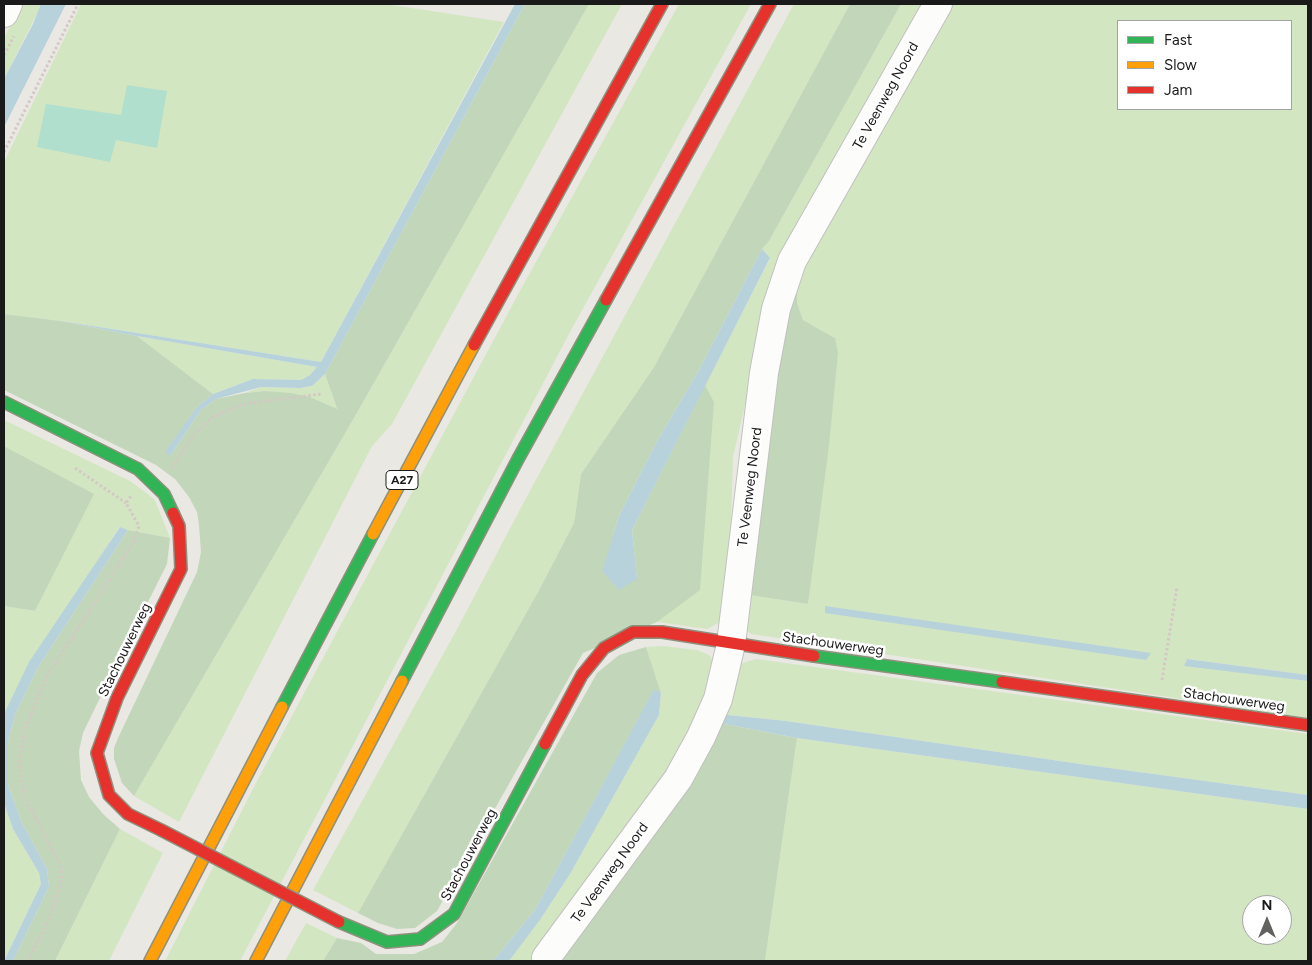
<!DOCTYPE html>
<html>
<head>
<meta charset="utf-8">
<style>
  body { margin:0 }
  #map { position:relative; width:1312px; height:965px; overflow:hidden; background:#e9e8e3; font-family:Figtree,sans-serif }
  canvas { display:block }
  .frame { position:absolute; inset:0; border:5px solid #1a1a1a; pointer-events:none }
  .legend { position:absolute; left:1117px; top:20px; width:175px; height:90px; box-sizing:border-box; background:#fff; border:1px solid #a3a3a3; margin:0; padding:6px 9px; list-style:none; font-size:15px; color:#1a1a1a }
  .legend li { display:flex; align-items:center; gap:10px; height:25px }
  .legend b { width:25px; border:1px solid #a3a3a3 }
  .north { position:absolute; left:1242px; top:895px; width:50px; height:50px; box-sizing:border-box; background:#fff; border:1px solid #a3a3a3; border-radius:50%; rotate:0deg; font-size:14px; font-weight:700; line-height:20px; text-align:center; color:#1a1a1a }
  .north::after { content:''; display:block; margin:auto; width:18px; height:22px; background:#626260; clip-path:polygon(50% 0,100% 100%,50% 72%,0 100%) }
</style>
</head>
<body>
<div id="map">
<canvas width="1312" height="965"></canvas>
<div class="frame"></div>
<ul class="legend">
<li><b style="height:6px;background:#30b455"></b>Fast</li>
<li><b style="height:6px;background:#ff9f0a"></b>Slow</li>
<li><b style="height:6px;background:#e5322d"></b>Jam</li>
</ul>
<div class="north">N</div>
</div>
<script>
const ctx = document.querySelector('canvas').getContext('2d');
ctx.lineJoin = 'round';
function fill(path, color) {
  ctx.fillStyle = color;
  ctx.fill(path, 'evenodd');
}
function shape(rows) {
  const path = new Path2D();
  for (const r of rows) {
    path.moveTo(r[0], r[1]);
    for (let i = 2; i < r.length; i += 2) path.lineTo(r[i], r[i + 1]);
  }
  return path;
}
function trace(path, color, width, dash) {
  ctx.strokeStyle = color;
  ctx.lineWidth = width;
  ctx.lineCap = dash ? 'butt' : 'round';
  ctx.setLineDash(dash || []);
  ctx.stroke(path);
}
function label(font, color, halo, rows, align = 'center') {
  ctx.font = font + ' Figtree,sans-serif';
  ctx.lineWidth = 5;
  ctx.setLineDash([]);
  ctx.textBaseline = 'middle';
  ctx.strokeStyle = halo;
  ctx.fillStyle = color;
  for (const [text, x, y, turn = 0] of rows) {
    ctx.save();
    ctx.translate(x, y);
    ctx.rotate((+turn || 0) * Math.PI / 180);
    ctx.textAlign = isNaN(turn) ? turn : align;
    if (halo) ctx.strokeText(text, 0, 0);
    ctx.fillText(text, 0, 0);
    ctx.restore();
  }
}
const grass = shape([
  [21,4,42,4,4,79,4,38],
  [81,4,385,4,504,22,321,362,61,321,4,314,4,162],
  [589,4,622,4,392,424,372,446,179,822,134,796,354,418],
  [679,4,751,4,570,332,240,961,165,961,257,781,521,289],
  [794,4,850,4,654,367,581,474,574,523,538,592,358,913,313,890,456,631,525,500],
  [901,4,931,4,761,335,733,457,729,588,724,620,707,629,657,622,714,402,705,385,770,259,762,249,769,241],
  [945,4,1308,4,1308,675,1187,659,1185,665,1308,681,1308,718,751,634,743,627,743,594,808,604,835,338,803,320,797,304,797,269],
  [1118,21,1291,21,1291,109,1118,109],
  [137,336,317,367,310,375,301,380,253,379,213,394],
  [325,374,337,410,310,397,265,391,245,393,261,387,300,388,312,386],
  [4,420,130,481,145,492,155,500,170,538,128,530,119,527,4,715,4,606,35,611,93,494,4,446],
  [663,646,697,650,709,655,717,666,700,720,633,825,530,961,509,961,540,920,570,874,659,715,661,693,646,647],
  [756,659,1308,734,1308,795,1080,764,786,721,718,714,735,670,743,663],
  [797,738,1308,809,1308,961,765,961],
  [1252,905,1282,905,1282,935,1252,935],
  [4,803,13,829,39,873,41,884,4,961],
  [120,829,163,853,109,961,55,961],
  [306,923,337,938,323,961,285,961]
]);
const forest = shape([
  [525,4,589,4,354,418,134,796,122,783,114,759,114,748,118,738,197,572,201,552,199,525,197,512,189,497,175,479,156,465,4,390,4,314,61,321,137,336,213,394,197,407,170,456,201,410,216,399,245,393,265,391,291,393,310,397,337,409,325,374],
  [850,4,901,4,769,241,762,249,699,370,656,443,619,516,614,532,613,536,637,579,632,530,705,385,714,402,700,590,657,622,583,653,437,911,415,928,397,929,378,923,358,913,538,592,574,523,581,474,654,367],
  [797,269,797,303,803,320,835,338,838,353,829,446,808,604,743,594,766,405],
  [4,446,94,494,35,611,4,606],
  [128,530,170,538,167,564,95,708,83,733,79,751,81,780,89,797,103,814,120,829,55,961,13,961,49,887,47,869,22,823,8,785,8,742,15,715,37,669],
  [646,647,661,693,654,690,535,910,493,961,323,961,337,938,361,943,376,954,414,954,442,942,457,923,597,673,619,655],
  [715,722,797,738,765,961,557,961]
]);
const pitch = shape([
  [127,85,167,91,157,148,116,140,110,162,37,147,46,104,121,115]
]);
const water = shape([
  [41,4,66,4,4,127,4,79,33,24],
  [515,4,525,4,325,374,312,386,300,388,261,387,216,399,201,410,170,456,165,452,197,407,213,394,253,379,301,380,310,375,317,367,137,336,61,321,321,362],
  [762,249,770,258,632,530,637,579,619,590,602,571,619,516,656,443,699,370],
  [120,527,128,530,37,669,15,715,8,742,8,785,22,823,47,869,49,887,13,961,4,961,41,884,39,873,13,829,4,803,5,712,29,662],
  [825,606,1151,653,1146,660,825,613],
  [1187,659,1308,675,1308,681,1184,666],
  [654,689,661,693,659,715,570,874,540,920,509,961,493,961,535,910],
  [718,714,786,721,1080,764,1308,795,1308,809,797,738,715,722]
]);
const path = shape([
  [4,55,14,36],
  [4,152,78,4],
  [171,467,173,467,193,436,211,418,243,404,322,394],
  [75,468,126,503],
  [1162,680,1177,587],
  [28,961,49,919,60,889,62,869,24,795,19,762,25,729,46,678,133,543,139,526,126,503,131,496]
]);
const street = shape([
  [4,13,8,4],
  [546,958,678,779,701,737,718,699,731,644,764,373,776,309,792,261,938,4]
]);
const fast = shape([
  [4,402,138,469,164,494,173,513],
  [814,656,1002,682],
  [402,681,518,459,606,300],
  [282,707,373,534],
  [339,922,387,942,420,939,454,914,545,744]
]);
const slow = shape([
  [373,534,474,345],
  [150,961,282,707],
  [256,961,402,681]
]);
const jam = shape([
  [606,300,770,4],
  [474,345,662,4],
  [1002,682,1308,725],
  [545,744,582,675,604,648,633,632,662,632,814,656],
  [161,830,128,814,109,795,97,753,117,698,181,569,179,526,173,513]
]);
const jamBridge = shape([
  [161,830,339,922]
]);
const shields = [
  [402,480,32]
];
const shieldNames = [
  ["A27",402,480]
];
const streetNames = [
  ["Te Veenweg Noord",886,96,-61],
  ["Te Veenweg Noord",750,487,-83],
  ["Stachouwerweg",833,644,8],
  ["Stachouwerweg",125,650,-64],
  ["Stachouwerweg",1234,700,8],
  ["Stachouwerweg",469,855,-62],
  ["Te Veenweg Noord",610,873,-54]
];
fill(grass, '#d3e6c2');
fill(forest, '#c2d7b9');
fill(pitch, '#b0dfce');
fill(water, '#b7d2db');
trace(street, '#c1c1bf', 30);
trace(fast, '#8e917d', 14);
trace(slow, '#8e917d', 14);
trace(jam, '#8e917d', 14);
trace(path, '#d4c8c5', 3, [2.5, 2.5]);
trace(street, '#fcfcfb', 28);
trace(fast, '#30b455', 11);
trace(slow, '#ff9f0a', 11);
trace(jam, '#e5322d', 11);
trace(jamBridge, '#8e917d', 14, []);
trace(jamBridge, '#e5322d', 11);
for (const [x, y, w] of shields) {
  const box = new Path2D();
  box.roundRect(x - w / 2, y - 9.5, w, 19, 4);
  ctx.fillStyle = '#fff';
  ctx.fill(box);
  trace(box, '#1a1a1a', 1);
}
label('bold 12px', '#1a1a1a', null, shieldNames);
label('14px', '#1a1a1a', '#fff', streetNames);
</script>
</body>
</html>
